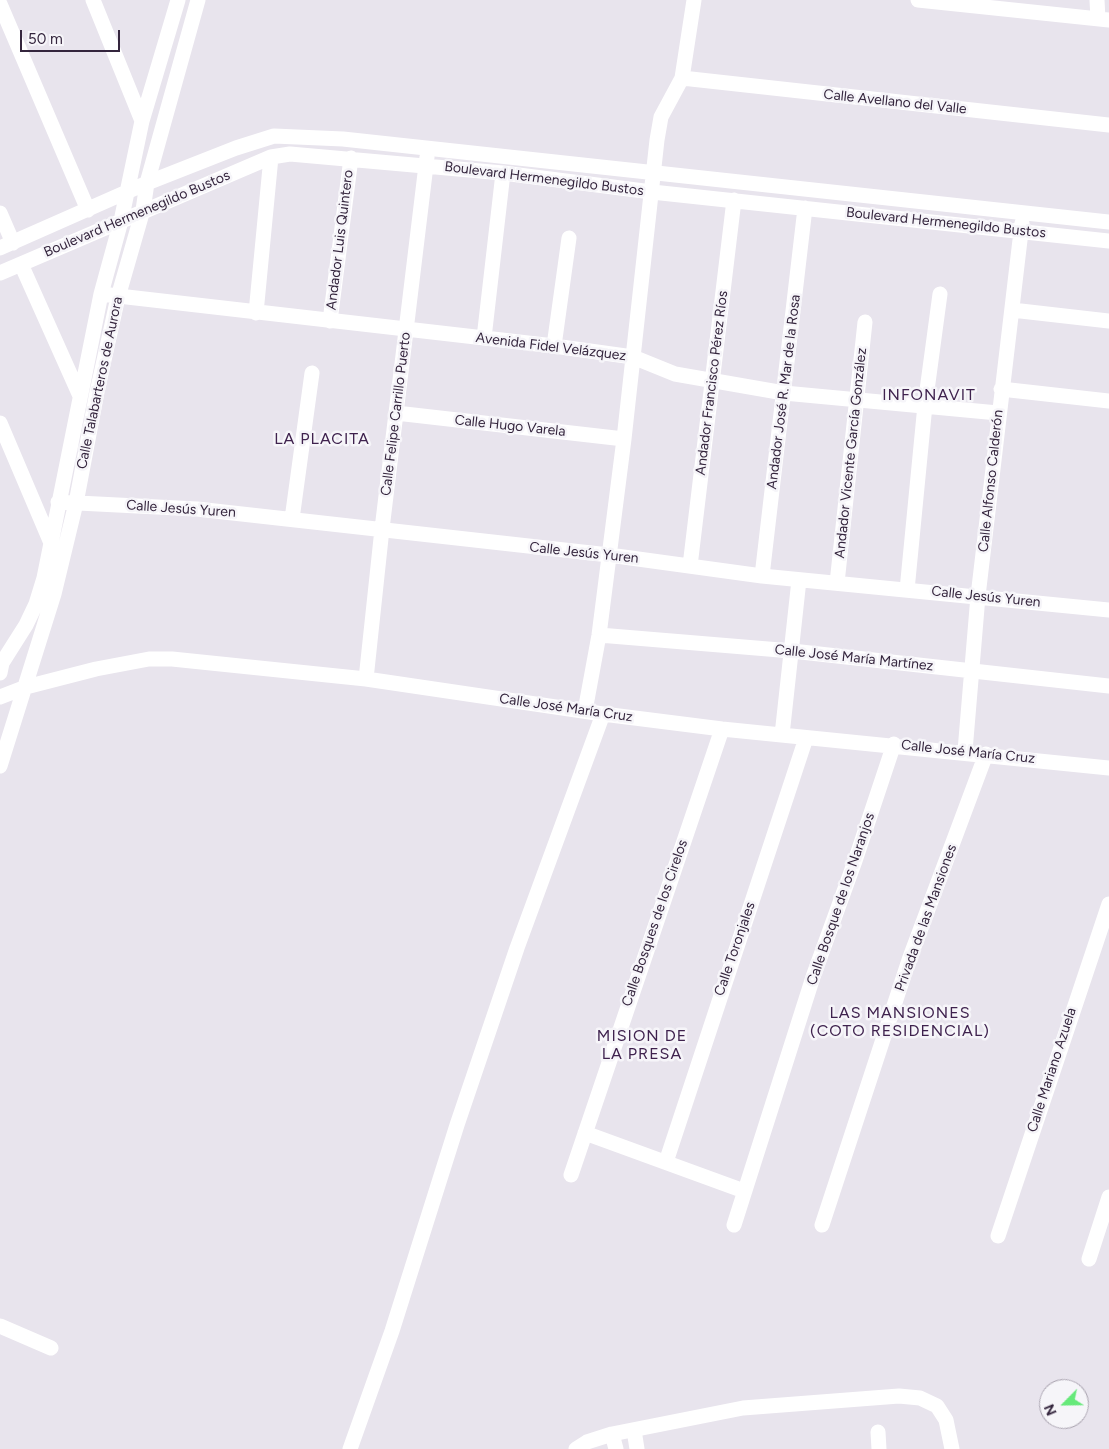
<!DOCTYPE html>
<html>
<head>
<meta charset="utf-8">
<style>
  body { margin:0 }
  #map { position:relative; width:1109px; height:1449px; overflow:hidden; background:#e8e4ed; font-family:Figtree,sans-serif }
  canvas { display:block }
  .north { position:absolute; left:1039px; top:1379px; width:50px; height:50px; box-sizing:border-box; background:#f6f5f9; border:1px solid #a8a2ae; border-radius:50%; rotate:247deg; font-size:14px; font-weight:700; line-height:20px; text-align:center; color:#34253d }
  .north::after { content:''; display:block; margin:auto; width:18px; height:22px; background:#66e97a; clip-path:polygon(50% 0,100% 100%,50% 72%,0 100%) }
  .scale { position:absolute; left:20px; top:30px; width:100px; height:22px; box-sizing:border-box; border:2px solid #34253d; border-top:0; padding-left:6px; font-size:15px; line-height:18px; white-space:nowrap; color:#34253d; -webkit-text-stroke:4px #f6f5f9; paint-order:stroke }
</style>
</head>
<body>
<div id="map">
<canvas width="1109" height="1449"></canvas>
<div class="north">N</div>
<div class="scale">50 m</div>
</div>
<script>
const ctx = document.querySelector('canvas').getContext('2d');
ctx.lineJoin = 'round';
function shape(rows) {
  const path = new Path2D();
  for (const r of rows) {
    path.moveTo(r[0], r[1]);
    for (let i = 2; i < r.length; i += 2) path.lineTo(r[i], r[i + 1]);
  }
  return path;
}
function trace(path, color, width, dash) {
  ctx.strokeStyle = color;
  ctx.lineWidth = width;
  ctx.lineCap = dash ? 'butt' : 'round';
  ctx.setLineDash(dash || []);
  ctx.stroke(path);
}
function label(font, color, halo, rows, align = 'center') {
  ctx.font = font + ' Figtree,sans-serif';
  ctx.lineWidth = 5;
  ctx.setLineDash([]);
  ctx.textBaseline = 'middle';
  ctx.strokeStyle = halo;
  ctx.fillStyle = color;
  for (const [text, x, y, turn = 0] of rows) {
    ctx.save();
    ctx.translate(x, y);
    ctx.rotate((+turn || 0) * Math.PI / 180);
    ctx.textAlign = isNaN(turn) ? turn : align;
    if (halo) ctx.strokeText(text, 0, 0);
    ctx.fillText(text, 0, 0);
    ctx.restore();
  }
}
const minor = shape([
  [93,0,142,121],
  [918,0,1109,20],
  [1097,0,1098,19],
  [0,4,88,210],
  [682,78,1109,125],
  [0,213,13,243],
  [0,248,147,183,236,148,274,136,343,139,1109,222],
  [21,264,80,396],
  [0,273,271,157,290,154,503,173,652,192,1109,241],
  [101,294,554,346,633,357,675,374,784,393,998,413],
  [1012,310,1109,321],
  [256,313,271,157],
  [330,321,351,158],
  [484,338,503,173],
  [554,346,569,238],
  [1001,389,1109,401],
  [396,413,624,439],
  [0,423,51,543],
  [58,502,197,509,609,555,762,576,1109,610],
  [292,519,312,373],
  [690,566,734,200],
  [762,576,805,208],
  [837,583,865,322],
  [907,590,925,405,940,294],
  [599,635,792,651,1109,686],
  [0,673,2,663,26,625,36,604,44,578,101,294,121,221,142,121,178,0],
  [366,679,382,529,427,157],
  [0,697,26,687,96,669,149,659,172,659,366,679,603,714,722,729,1109,768],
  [585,711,599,635,624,439,657,140,661,117,682,78,694,0],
  [782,735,799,580],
  [965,751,978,596,1022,223],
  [0,766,54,594,76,503,97,392,118,297,143,210,147,183,198,0],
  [585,1133,744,1191],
  [666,1162,806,738],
  [571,1175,722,729],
  [734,1225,814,974,855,861,894,744],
  [822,1225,909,960,986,754],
  [998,1236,1109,904],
  [1089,1259,1109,1197],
  [0,1326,51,1348],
  [634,1430,637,1449],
  [878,1432,879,1449],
  [612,1434,616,1449],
  [350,1449,392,1331,457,1125,517,948,603,714],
  [576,1449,587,1442,612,1434,743,1408,899,1396,920,1398,937,1406,946,1420,952,1449]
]);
const streetNames = [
  ["Calle Avellano del Valle",895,102,6],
  ["Boulevard Hermenegildo Bustos",544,179,7],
  ["Boulevard Hermenegildo Bustos",137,214,-23],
  ["Boulevard Hermenegildo Bustos",946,223,6],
  ["Andador Luis Quintero",340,240,-83],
  ["Avenida Fidel Velázquez",551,347,7],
  ["Calle Talabarteros de Aurora",100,383,-78],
  ["Andador Francisco Pérez Ríos",712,383,-83],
  ["Andador José R. Mar de la Rosa",784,392,-83],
  ["Calle Felipe Carrillo Puerto",396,414,-83],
  ["Calle Hugo Varela",510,426,6],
  ["Andador Vicente García González",851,453,-84],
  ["Calle Alfonso Calderón",991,481,-84],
  ["Calle Jesús Yuren",181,509,4],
  ["Calle Jesús Yuren",584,553,6],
  ["Calle Jesús Yuren",986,597,6],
  ["Calle José María Martínez",854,658,6],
  ["Calle José María Cruz",566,708,8],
  ["Calle José María Cruz",968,752,6],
  ["Calle Bosque de los Naranjos",841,899,-71],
  ["Privada de las Mansiones",926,918,-70],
  ["Calle Bosques de los Cirelos",655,923,-71],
  ["Calle Toronjales",735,949,-71],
  ["Calle Mariano Azuela",1052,1070,-72]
];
const quarterNames = [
  ["INFONAVIT",929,395],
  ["LA PLACITA",322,439],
  ["LAS MANSIONES",900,1013],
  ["(COTO RESIDENCIAL)",900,1031],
  ["MISION DE",642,1036],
  ["LA PRESA",642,1054]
];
trace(minor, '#fff', 15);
label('14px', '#34253d', '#f6f5f9', streetNames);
ctx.letterSpacing = '1px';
label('16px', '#3f224e', '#f6f5f9', quarterNames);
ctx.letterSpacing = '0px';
</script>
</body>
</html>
